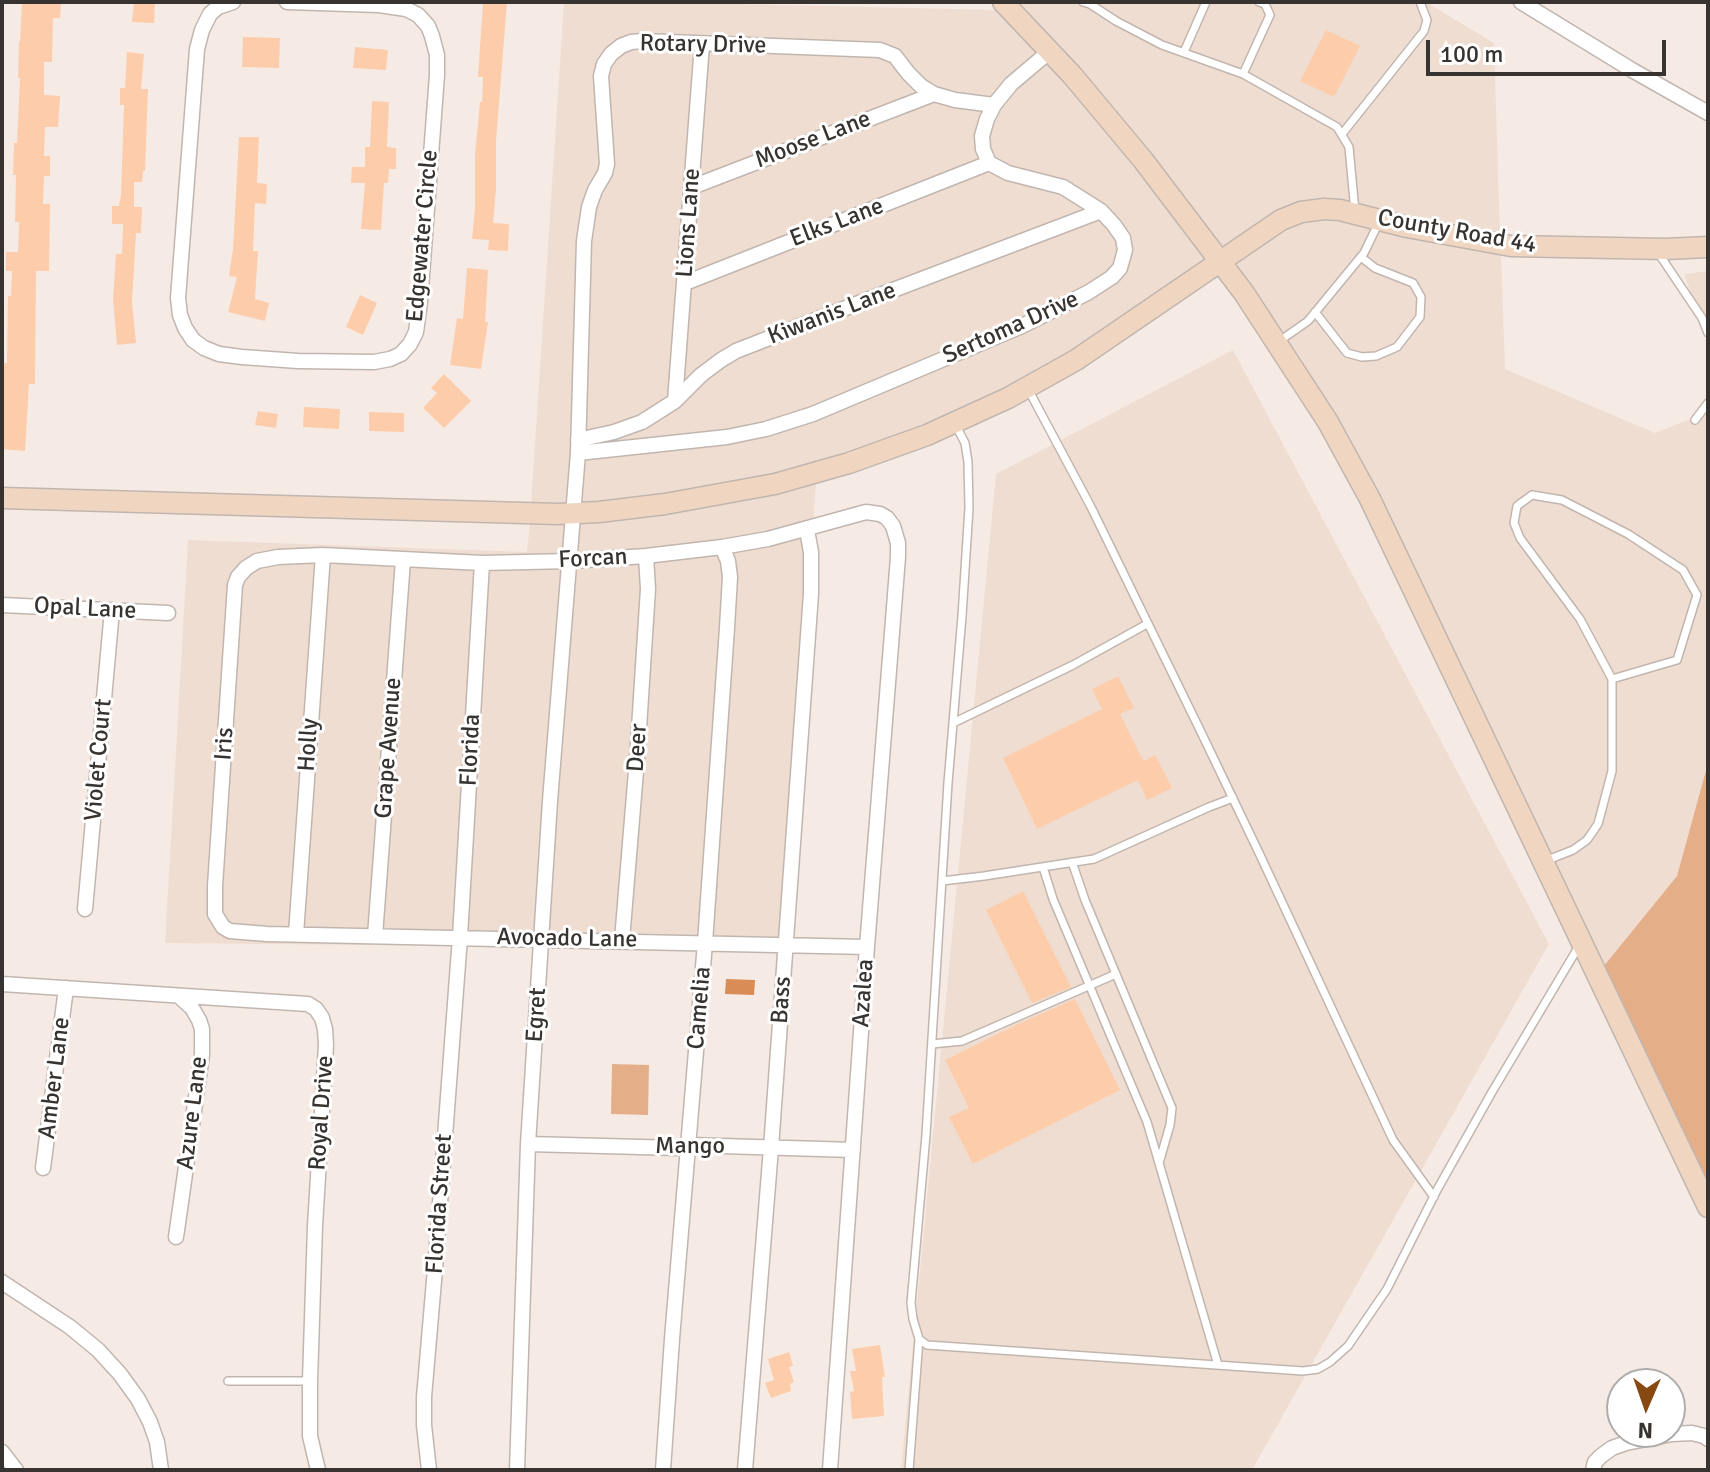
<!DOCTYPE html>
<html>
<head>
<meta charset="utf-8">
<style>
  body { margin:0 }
  #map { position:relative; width:1710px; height:1472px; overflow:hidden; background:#f6ebe4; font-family:Signika,sans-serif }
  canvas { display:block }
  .frame { position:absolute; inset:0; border:4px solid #373330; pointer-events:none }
  .north { position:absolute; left:1606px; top:1368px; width:80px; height:80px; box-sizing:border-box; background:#fff; border:2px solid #afadac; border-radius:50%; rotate:182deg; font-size:22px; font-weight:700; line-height:32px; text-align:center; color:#373330 }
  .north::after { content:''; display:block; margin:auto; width:28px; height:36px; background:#884812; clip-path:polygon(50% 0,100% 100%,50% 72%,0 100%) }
  .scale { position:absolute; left:1426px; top:40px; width:240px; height:36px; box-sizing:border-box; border:4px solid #373330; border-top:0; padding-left:10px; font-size:24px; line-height:28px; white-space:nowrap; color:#373330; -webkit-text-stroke:6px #fff; paint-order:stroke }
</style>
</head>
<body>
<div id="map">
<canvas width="1710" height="1472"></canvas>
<div class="frame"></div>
<div class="north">N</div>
<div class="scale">100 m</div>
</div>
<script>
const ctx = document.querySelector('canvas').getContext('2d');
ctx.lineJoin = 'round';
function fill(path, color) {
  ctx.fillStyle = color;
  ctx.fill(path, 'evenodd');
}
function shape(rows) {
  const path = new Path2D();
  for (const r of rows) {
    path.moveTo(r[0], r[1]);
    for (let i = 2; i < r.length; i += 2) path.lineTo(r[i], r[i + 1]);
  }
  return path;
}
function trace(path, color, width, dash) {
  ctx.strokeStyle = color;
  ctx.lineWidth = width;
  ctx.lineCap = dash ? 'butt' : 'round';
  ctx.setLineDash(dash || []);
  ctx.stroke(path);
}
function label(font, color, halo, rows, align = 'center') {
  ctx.font = font + ' Signika,sans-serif';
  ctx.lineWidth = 6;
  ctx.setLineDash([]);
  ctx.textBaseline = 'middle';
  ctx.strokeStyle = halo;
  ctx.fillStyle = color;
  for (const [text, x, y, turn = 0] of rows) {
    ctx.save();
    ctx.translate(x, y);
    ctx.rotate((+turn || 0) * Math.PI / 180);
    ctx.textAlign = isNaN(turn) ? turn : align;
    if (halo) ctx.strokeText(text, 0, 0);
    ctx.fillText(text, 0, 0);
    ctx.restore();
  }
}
const built = shape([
  [564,2,649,2,999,10,1066,81,1118,141,1208,258,1072,352,1005,389,924,426,847,454,773,475,664,495,598,503,531,504],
  [1016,2,1426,2,1494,43,1500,235,1278,211,1222,248],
  [1325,218,1338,219,1406,236,1501,254,1505,369,1655,433,1708,412,1708,763,1677,876,1603,967,1378,497,1366,468,1339,418,1233,262,1284,228,1303,221],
  [1708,271,1708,341,1684,274],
  [1233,350,1549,944,1252,1470,901,1470,996,474],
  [844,474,816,484,782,949,165,943,188,540,527,552,530,522]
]);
const green = shape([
  [1708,763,1708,1187,1603,967,1677,876],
  [612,1064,649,1065,648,1115,611,1114]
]);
const water = shape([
  [726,979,755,980,754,995,725,994]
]);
const building = shape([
  [22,2,61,2,60,18,53,18,52,62,44,62,44,95,60,96,58,127,45,127,44,156,50,156,50,176,44,176,43,204,50,204,49,271,36,271,35,384,29,384,25,451,2,449,2,363,7,363,8,296,11,296,12,271,6,271,6,252,18,252,19,222,15,222,16,175,13,175,14,143,17,143,20,78,18,78,19,41,20,42],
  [134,2,155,2,154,23,132,22],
  [483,2,507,2,496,141,496,189,493,223,509,224,508,251,488,250,489,240,472,239,475,208,475,155,480,102,482,102,483,77,478,77],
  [1326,30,1360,46,1334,97,1300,81],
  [243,37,280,38,279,68,242,67],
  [355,47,388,50,386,70,353,68],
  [127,52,144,54,141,89,148,89,145,171,143,171,142,182,134,182,134,207,142,207,141,233,136,233,132,302,136,343,117,345,113,300,116,254,122,254,123,224,112,224,112,206,119,206,121,195,124,105,120,105,120,88,125,88],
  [372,101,389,102,387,147,396,148,396,169,389,169,388,183,384,183,381,230,361,229,365,183,351,183,352,167,365,167,365,147,370,147],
  [239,137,259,137,257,183,267,184,266,204,255,203,253,251,258,251,255,299,269,303,265,321,228,312,237,277,229,276,233,249],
  [467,268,488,270,485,322,488,322,481,369,450,365,457,318,463,319],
  [360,295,377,303,363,335,346,327],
  [444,374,471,401,444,428,423,408,437,393,431,388],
  [304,407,340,409,339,429,303,427],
  [258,411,278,414,276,428,255,425],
  [369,412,404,413,404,432,369,431],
  [1118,676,1134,708,1120,714,1143,761,1155,755,1172,788,1147,800,1138,780,1037,829,1003,758,1102,709,1092,689],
  [1023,891,1071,987,1032,1003,986,910],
  [1075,999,1120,1090,973,1164,949,1117,969,1108,945,1060,1016,1025],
  [880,1345,885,1377,882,1377,884,1416,852,1419,850,1392,854,1391,850,1371,856,1371,852,1349],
  [789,1352,793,1366,789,1367,794,1382,790,1384,791,1391,771,1398,765,1383,774,1380,768,1359]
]);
const lane = shape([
  [1083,2,1090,4,1116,21,1162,45,1243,74,1337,127,1349,147,1355,212],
  [1184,52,1206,2],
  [1243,74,1270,15,1265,4,1259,2],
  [1342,134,1424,31,1427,20,1420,2],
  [1657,251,1702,318,1708,333],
  [1315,312,1347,353,1362,357,1376,356,1397,347,1420,317,1421,297,1413,283,1375,268,1361,257],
  [1278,342,1308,321,1364,253,1379,222],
  [1028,389,1091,507,1200,730,1260,855,1393,1140,1434,1197],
  [1695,420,1708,403],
  [955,424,965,443,968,462,969,508,962,616,948,783,926,1135,911,1303,913,1319,919,1339,927,1345,1303,1371,1318,1369,1330,1362,1348,1346,1387,1289,1437,1190,1492,1092,1579,946],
  [953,723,1073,665,1147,624],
  [1545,861,1573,850,1587,840,1598,824,1612,771,1612,679,1580,619,1520,538,1514,523,1517,506,1532,495,1562,500,1628,534,1683,570,1697,595,1677,660,1612,679],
  [1072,862,1085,900,1172,1108,1170,1125,1159,1163],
  [1043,867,1053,899,1147,1122,1218,1365],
  [942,881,984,876,1094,859,1209,807,1233,798],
  [932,1044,962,1041,1116,974],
  [228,1381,310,1381],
  [909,1470,919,1339]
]);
const street = shape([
  [233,2,218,7,210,14,202,30,197,49,178,298,180,315,185,328,193,340,204,348,219,354,242,357,298,361,374,362,390,359,401,354,410,344,416,332,420,302,437,75,437,55,432,36,428,26,418,15,406,9,379,5,287,2],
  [1521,2,1632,70,1708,113],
  [692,187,934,94],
  [685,283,989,163],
  [675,401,702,44],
  [578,440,614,432,642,422,675,401,701,375,721,360,736,351,851,306,1101,211],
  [578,453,727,437,766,429,813,414,1022,326,1089,292,1112,277,1120,268,1125,250,1123,238,1114,225,1101,211,1063,187,1008,173,989,163,983,149,982,136,987,119,994,105,1011,84,1050,51],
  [2,605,168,613],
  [85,909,112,610],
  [296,934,323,555],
  [375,936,403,560],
  [622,940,637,759,648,589,646,556],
  [2,984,308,1004,316,1009,322,1018,325,1029,326,1045,315,1226,310,1381,310,1436,318,1470],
  [528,1144,678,1148,689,1145,853,1150],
  [43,1168,66,988],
  [176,1237,202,1055,202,1029,199,1020,192,1008,179,996],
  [2,1282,70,1327,98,1350,120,1374,138,1399,150,1422,157,1442,161,1470],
  [2,1452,16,1470],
  [429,1470,424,1425,424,1397,435,1269,460,937,482,563],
  [517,1470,528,1144,550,801,578,453,584,241,589,207,595,190,605,173,607,164,601,76,604,64,611,54,621,46,631,42,643,41,880,50,895,56,908,73,921,86,934,94,955,100,994,105],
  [663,1470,672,1339,705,943,727,628,730,577,728,561,722,547],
  [745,1470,771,1148,811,594,811,552,807,530],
  [830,1470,867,947,898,557,898,543,893,526,887,518,880,514,866,512,768,539,722,547,646,556,570,561,482,563,323,555,278,557,257,561,246,568,238,577,235,585,215,886,215,914,223,927,230,931,267,934,867,947],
  [1593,1470,1595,1462,1601,1456,1612,1448,1626,1443,1672,1434,1692,1433,1704,1436,1708,1439]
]);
const secondary = shape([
  [1003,2,1072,75,1143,160,1244,293,1328,422,1370,499,1708,1207],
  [2,498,558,514,599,512,665,504,775,484,849,463,927,435,1008,398,1076,360,1281,220,1301,212,1324,209,1340,210,1407,227,1511,246,1666,249,1708,247]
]);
const streetNames = [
  ["Rotary Drive",703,45,1],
  ["Moose Lane",813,140,-21],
  ["Lions Lane",689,223,-86],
  ["Elks Lane",837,223,-21],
  ["County Road 44",1457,232,10],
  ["Edgewater Circle",423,236,-85],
  ["Kiwanis Lane",832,314,-21],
  ["Sertoma Drive",1011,328,-24],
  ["Forcan",593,559,-3],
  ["Opal Lane",85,609,3],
  ["Iris",225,744,-86],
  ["Holly",309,745,-86],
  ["Grape Avenue",389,748,-86],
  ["Deer",638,748,-86],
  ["Florida",471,750,-87],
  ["Violet Court",99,760,-85],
  ["Avocado Lane",567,939,1],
  ["Azalea",864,993,-86],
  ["Bass",782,1000,-86],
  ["Camelia",700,1008,-85],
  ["Egret",537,1015,-86],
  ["Amber Lane",55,1078,-83],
  ["Azure Lane",193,1113,-83],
  ["Royal Drive",322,1113,-86],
  ["Mango",690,1147],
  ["Florida Street",440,1204,-86]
];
fill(built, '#efddd1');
fill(green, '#e4ae89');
fill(water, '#da8c56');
fill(building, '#fdccab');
trace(lane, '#c1b6af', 10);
trace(street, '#c1b6af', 17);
trace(secondary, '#c1b6af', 23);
trace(lane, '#fff', 7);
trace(street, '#fff', 14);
trace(secondary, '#f0d6c1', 20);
label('24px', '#373330', '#fff', streetNames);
</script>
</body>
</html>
